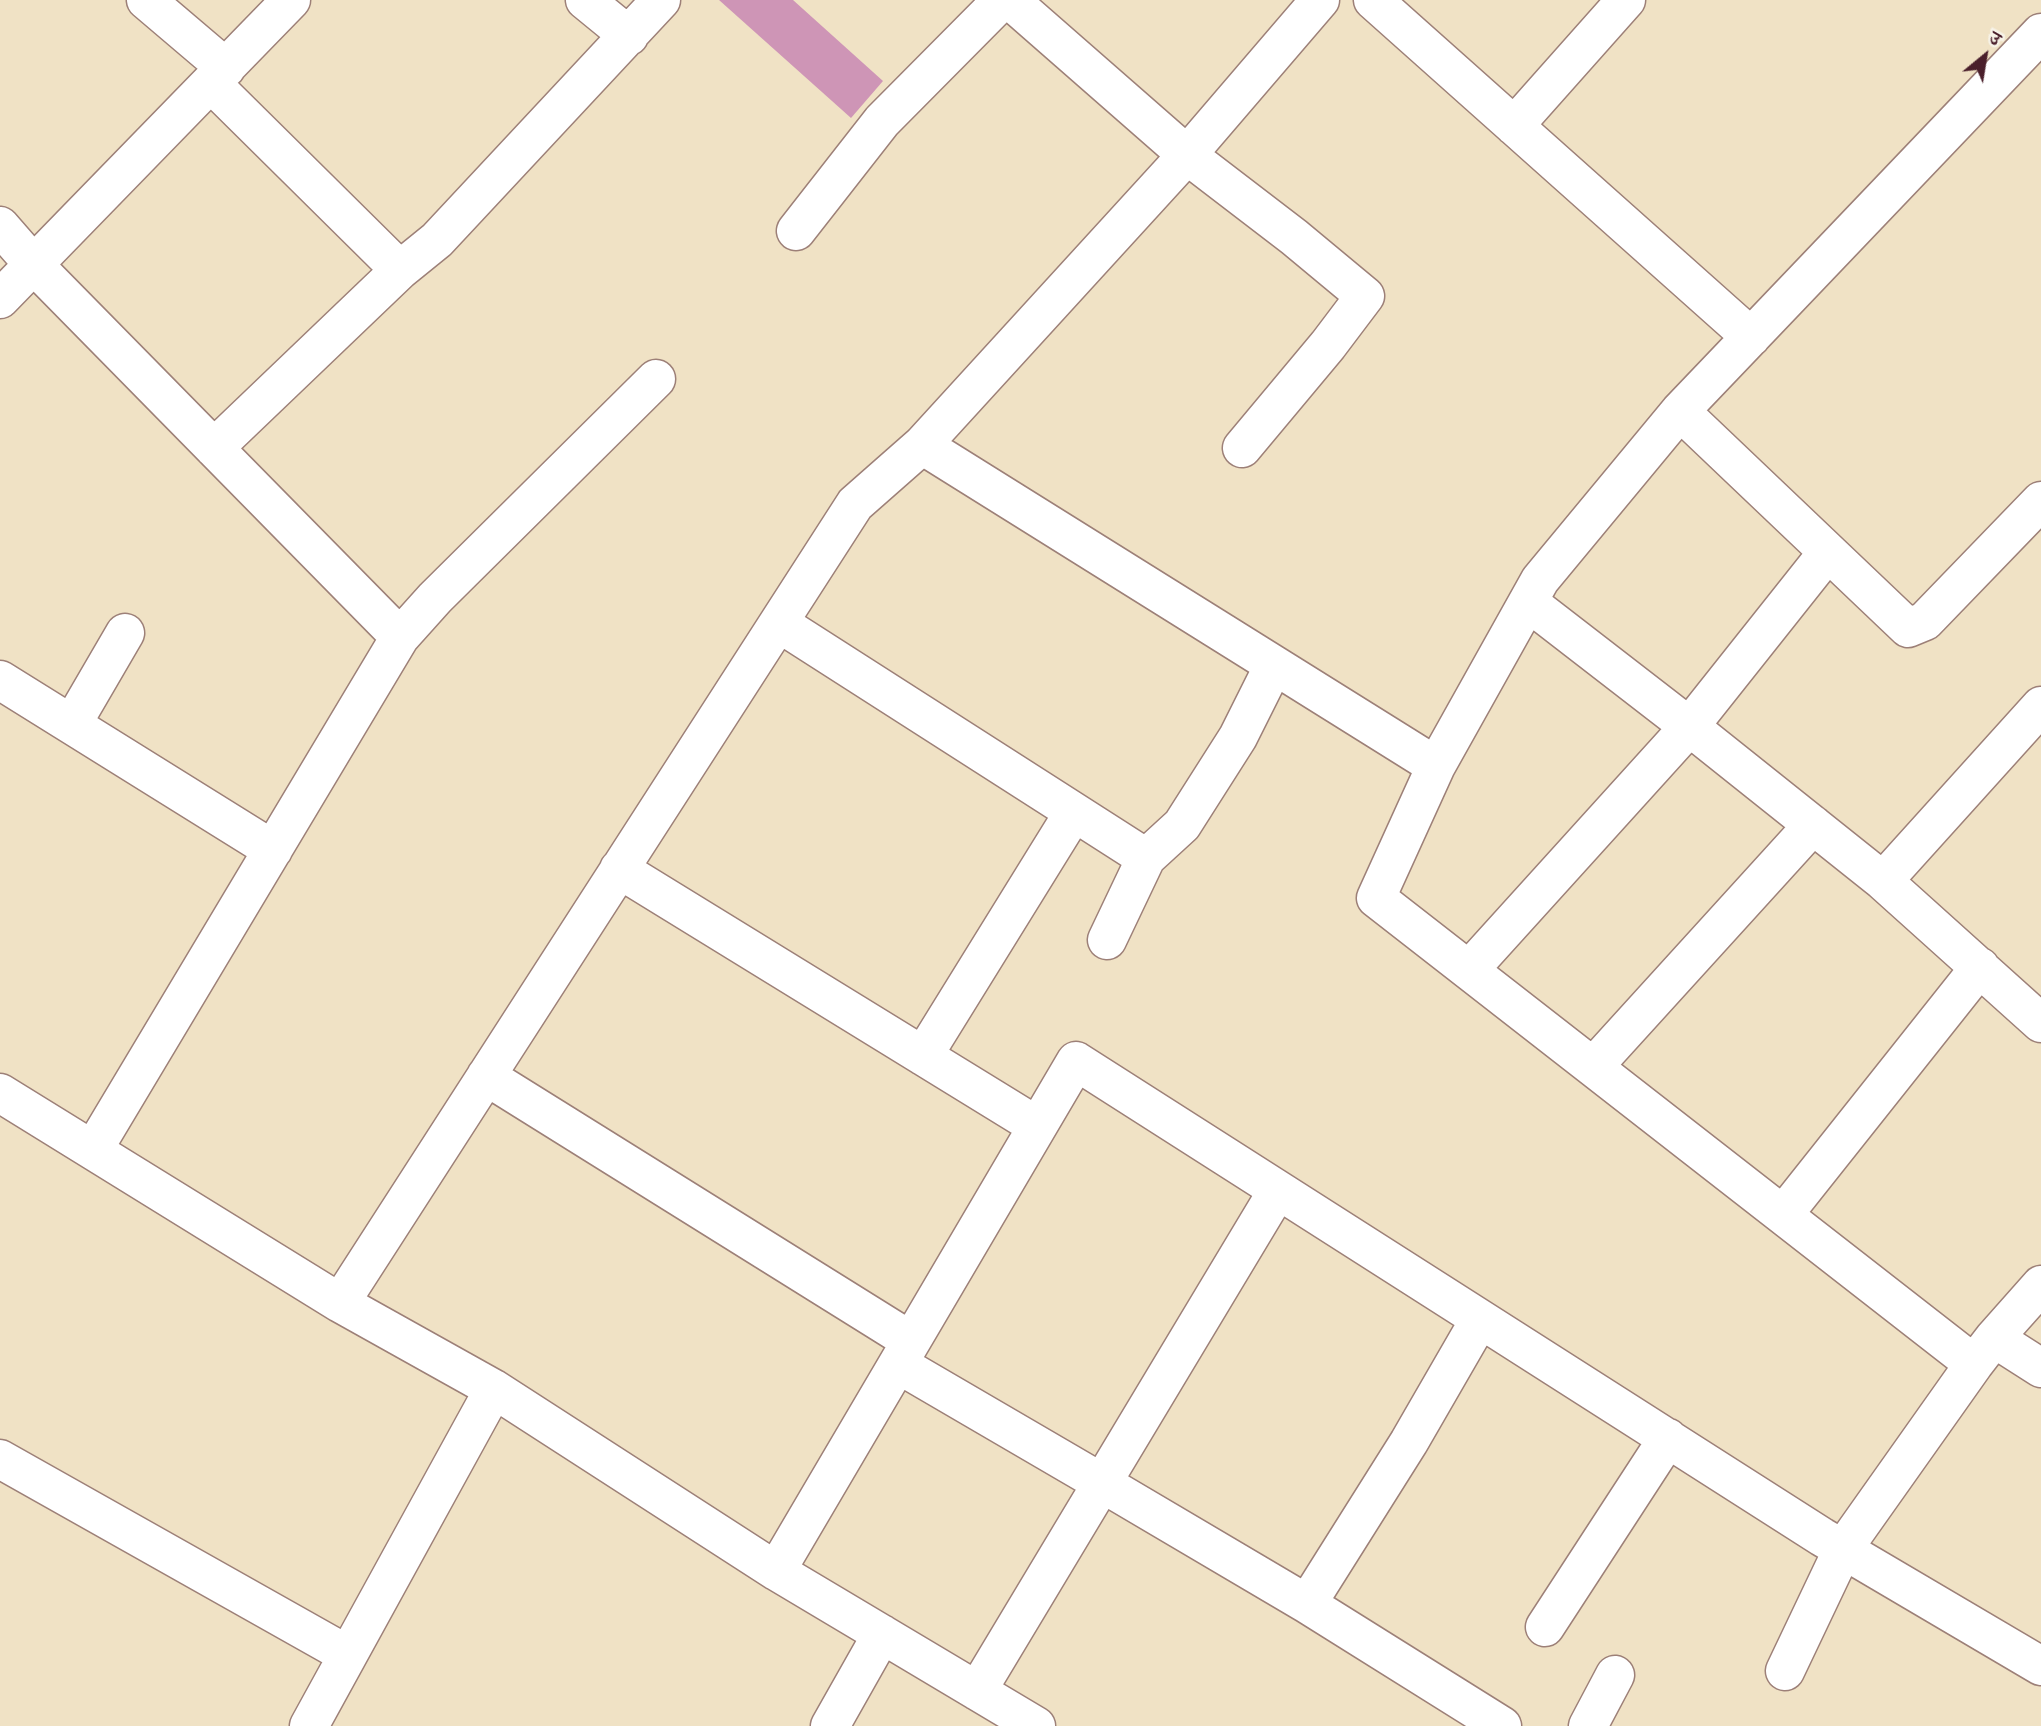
<!DOCTYPE html>
<html>
<head>
<meta charset="utf-8">
<style>
  body { margin:0 }
  #map { position:relative; width:2041px; height:1726px; overflow:hidden; background:#f0e2c5; font-family:"Gentium Book Plus","Noto Serif Devanagari",serif }
  canvas { display:block }
  .north { position:absolute; left:1950px; top:21px; width:70px; height:70px; -webkit-text-stroke:5px #f7f3e8; paint-order:stroke; rotate:30deg; font-size:19px; font-weight:700; line-height:28px; text-align:center; color:#4a1f2b }
  .north::after { content:''; display:block; margin:auto; width:24px; height:32px; background:#4a1f2b; clip-path:polygon(50% 0,100% 100%,50% 72%,0 100%) }
</style>
</head>
<body>
<div id="map">
<canvas width="2041" height="1726"></canvas>
<div class="north">उ</div>
</div>
<script>
const ctx = document.querySelector('canvas').getContext('2d');
ctx.lineJoin = 'round';
function fill(path, color) {
  ctx.fillStyle = color;
  ctx.fill(path, 'evenodd');
}
function shape(rows) {
  const path = new Path2D();
  for (const r of rows) {
    path.moveTo(r[0], r[1]);
    for (let i = 2; i < r.length; i += 2) path.lineTo(r[i], r[i + 1]);
  }
  return path;
}
function trace(path, color, width, dash) {
  ctx.strokeStyle = color;
  ctx.lineWidth = width;
  ctx.lineCap = dash ? 'butt' : 'round';
  ctx.setLineDash(dash || []);
  ctx.stroke(path);
}
const building = shape([
  [719,0,793,0,883,81,851,118]
]);
const minor = shape([
  [146,0,226,68],
  [585,0,629,36],
  [1010,0,1187,155,1294,237,1365,296,1328,345,1242,448],
  [1373,0,1751,337],
  [211,83,400,270],
  [1514,126,1626,0],
  [0,226,34,265,400,637],
  [796,231,882,121,1002,0],
  [0,299,291,0],
  [1680,411,1908,628,1925,621,2041,501],
  [922,445,1436,766],
  [214,448,400,270,437,240,661,0],
  [1528,602,1700,735,1883,881,2041,1023],
  [779,623,1146,858,1107,940],
  [0,680,273,850],
  [72,724,125,633],
  [1146,858,1182,825,1238,737,1274,665],
  [619,869,1037,1126],
  [1883,881,2041,706],
  [1469,970,1689,727,1828,552],
  [923,1056,1074,812],
  [1593,1067,1813,825],
  [486,1076,911,1341],
  [0,1093,340,1303,494,1389,776,1571,1036,1726],
  [93,1150,400,637,435,598,656,379],
  [1783,1215,1980,967],
  [340,1303,855,504,922,445,1187,155,1320,0],
  [1994,1338,2041,1368],
  [898,1364,1102,1483,1307,1604,1502,1726],
  [1974,1364,1376,898,1436,766,1540,580,1680,411,2041,33],
  [0,1459,348,1655],
  [776,1571,1076,1061,1822,1537,2041,1666],
  [1307,1604,1409,1442,1480,1319],
  [1545,1627,1668,1438],
  [1785,1671,1843,1549,1974,1364,1994,1338,2041,1285],
  [977,1691,1278,1190],
  [309,1726,494,1389],
  [830,1726,882,1634],
  [1588,1726,1615,1675]
]);
fill(building, '#ce95b6');
trace(minor, '#9d8078', 41);
trace(minor, '#fff', 38);
</script>
</body>
</html>
